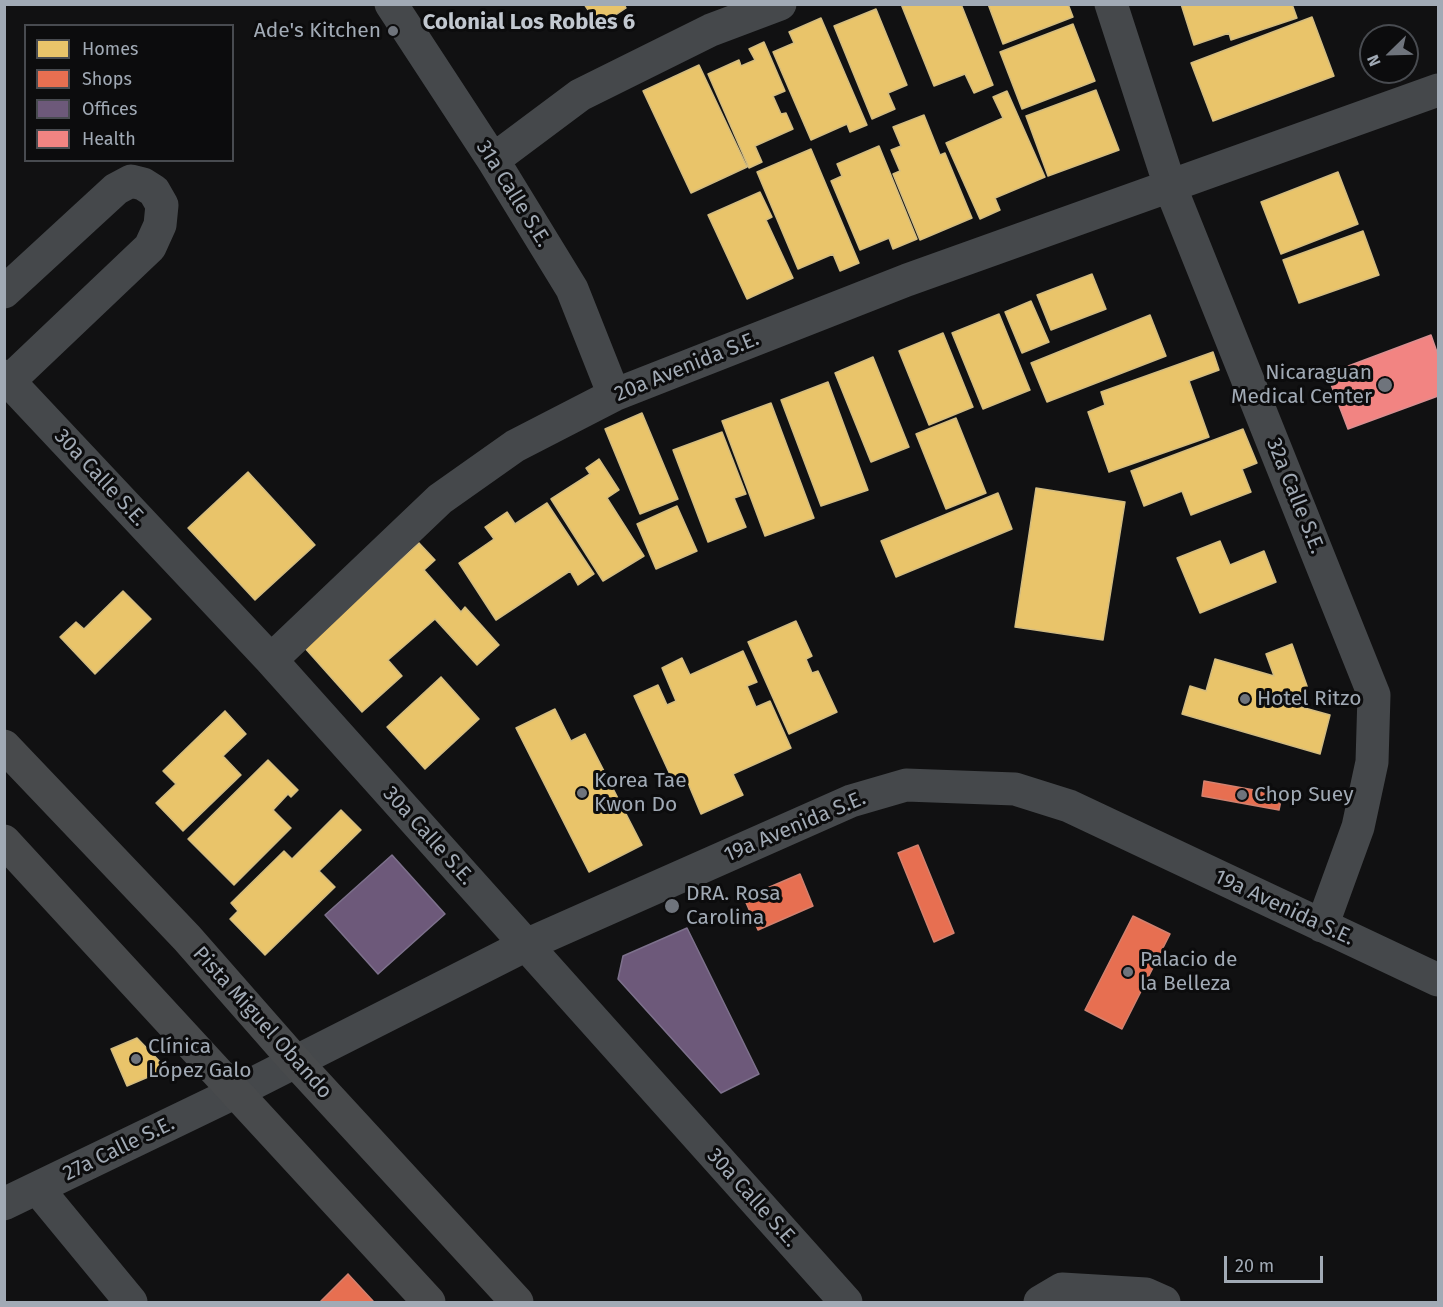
<!DOCTYPE html>
<html>
<head>
<meta charset="utf-8">
<style>
  body { margin:0 }
  #map { position:relative; width:1443px; height:1307px; overflow:hidden; background:#111112; font-family:"Fira Sans",sans-serif }
  canvas { display:block }
  .frame { position:absolute; inset:0; border:6px solid #a1aab5; pointer-events:none }
  .legend { position:absolute; left:24px; top:24px; width:210px; height:138px; box-sizing:border-box; background:#0c0c0d; border:2px solid #484b50; margin:0; padding:8px 10px; list-style:none; font-size:18px; color:#a1aab5 }
  .legend li { display:flex; align-items:center; gap:12px; height:30px }
  .legend b { width:30px; border:2px solid #484b50 }
  .north { position:absolute; left:1359px; top:24px; width:60px; height:60px; box-sizing:border-box; background:#0c0c0d; border:2px solid #484b50; border-radius:50%; rotate:247deg; font-size:16px; font-weight:700; line-height:24px; text-align:center; color:#a1aab5 }
  .north::after { content:''; display:block; margin:auto; width:21px; height:27px; background:#6f747c; clip-path:polygon(50% 0,100% 100%,50% 72%,0 100%) }
  .scale { position:absolute; left:1224px; top:1256px; width:99px; height:27px; box-sizing:border-box; border:3px solid #a1aab5; border-top:0; padding-left:8px; font-size:18px; line-height:21px; white-space:nowrap; color:#a1aab5; -webkit-text-stroke:4px #0c0c0d; paint-order:stroke }
</style>
</head>
<body>
<div id="map">
<canvas width="1443" height="1307"></canvas>
<div class="frame"></div>
<ul class="legend">
<li><b style="height:16px;background:#e9c46a"></b>Homes</li>
<li><b style="height:16px;background:#e76f51"></b>Shops</li>
<li><b style="height:16px;background:#6d597a"></b>Offices</li>
<li><b style="height:16px;background:#f28482"></b>Health</li>
</ul>
<div class="north">N</div>
<div class="scale">20 m</div>
</div>
<script>
const ctx = document.querySelector('canvas').getContext('2d');
ctx.lineJoin = 'round';
function fill(path, color) {
  ctx.fillStyle = color;
  ctx.fill(path, 'evenodd');
}
function shape(rows) {
  const path = new Path2D();
  for (const r of rows) {
    path.moveTo(r[0], r[1]);
    for (let i = 2; i < r.length; i += 2) path.lineTo(r[i], r[i + 1]);
  }
  return path;
}
function trace(path, color, width, dash) {
  ctx.strokeStyle = color;
  ctx.lineWidth = width;
  ctx.lineCap = dash ? 'butt' : 'round';
  ctx.setLineDash(dash || []);
  ctx.stroke(path);
}
function label(font, color, halo, rows, align = 'center') {
  ctx.font = font + ' "Fira Sans",sans-serif';
  ctx.lineWidth = 6;
  ctx.setLineDash([]);
  ctx.textBaseline = 'middle';
  ctx.strokeStyle = halo;
  ctx.fillStyle = color;
  for (const [text, x, y, turn = 0] of rows) {
    ctx.save();
    ctx.translate(x, y);
    ctx.rotate((+turn || 0) * Math.PI / 180);
    ctx.textAlign = isNaN(turn) ? turn : align;
    if (halo) ctx.strokeText(text, 0, 0);
    ctx.fillText(text, 0, 0);
    ctx.restore();
  }
}
const homes = shape([
  [584,4,624,4,626,8,599,26,584,4],
  [901,4,961,4,993,85,974,93,965,74,934,86,901,4],
  [988,4,1068,4,1073,17,1003,44,988,4],
  [1181,4,1292,4,1297,18,1231,40,1229,33,1194,45,1181,4],
  [876,9,907,85,888,93,895,109,872,119,834,26,876,9],
  [1312,17,1334,76,1213,121,1191,63,1312,17],
  [821,18,867,125,850,132,847,124,811,140,773,52,794,43,789,32,821,18],
  [1073,24,1095,81,1022,109,1000,52,1073,24],
  [764,42,785,91,773,96,781,114,786,113,793,129,755,146,762,162,749,168,708,74,739,60,741,66,755,60,749,49,764,42],
  [699,65,747,167,691,193,643,91,699,65],
  [1096,90,1119,150,1048,176,1026,116,1096,90],
  [1007,91,1045,177,995,198,1000,210,980,219,946,143,1003,118,993,97,1007,91],
  [924,115,940,155,945,153,972,218,920,240,893,174,900,171,891,150,901,146,893,127,924,115],
  [879,146,917,239,893,249,889,238,860,250,831,181,842,176,837,164,879,146],
  [811,149,859,263,840,271,833,254,798,269,757,172,811,149],
  [1338,172,1358,224,1281,254,1261,202,1338,172],
  [760,192,772,217,766,220,793,278,747,299,708,215,760,192],
  [1363,231,1379,275,1299,303,1283,260,1363,231],
  [1092,274,1106,309,1051,330,1037,295,1092,274],
  [1031,301,1049,342,1022,353,1005,312,1031,301],
  [999,314,1030,390,983,409,952,333,999,314],
  [1150,315,1166,356,1047,402,1031,363,1150,315],
  [943,333,973,407,929,425,899,351,943,333],
  [1213,352,1219,370,1189,381,1209,437,1109,472,1088,412,1105,405,1101,392,1213,352],
  [873,357,909,447,871,462,835,373,873,357],
  [828,382,868,490,821,506,781,400,828,382],
  [771,403,814,518,765,536,722,421,771,403],
  [642,413,678,499,640,514,605,429,642,413],
  [956,418,986,493,946,509,916,434,956,418],
  [1243,429,1257,463,1242,469,1251,492,1191,515,1182,491,1144,506,1131,471,1243,429],
  [722,432,746,494,734,498,746,527,708,542,673,450,722,432],
  [599,459,619,490,607,498,644,556,603,581,551,499,590,474,586,468,599,459],
  [248,472,315,545,255,600,188,528,248,472],
  [1036,488,1125,502,1103,640,1015,627,1036,488],
  [998,493,1012,529,896,577,881,541,998,493],
  [547,503,594,574,578,585,570,571,496,620,459,563,494,539,485,527,507,512,515,524,547,503],
  [677,506,697,551,656,569,637,524,677,506],
  [1220,541,1230,565,1264,551,1276,582,1200,613,1177,558,1220,541],
  [419,543,435,560,424,570,461,612,465,607,499,645,477,665,435,619,388,660,402,676,362,712,304,647,419,543],
  [123,591,151,619,95,674,60,637,76,622,84,629,123,591],
  [796,621,812,656,806,659,812,673,818,671,837,712,789,734,748,642,796,621],
  [1292,644,1307,686,1301,707,1330,715,1320,754,1182,714,1190,686,1206,691,1215,659,1274,676,1266,654,1292,644],
  [743,651,757,682,747,686,756,707,770,701,791,748,733,774,743,795,701,814,685,776,673,781,634,696,658,685,667,705,676,701,662,668,682,658,690,675,743,651],
  [441,677,479,719,425,769,387,727,441,677],
  [555,709,571,741,585,734,642,845,589,872,516,728,555,709],
  [225,711,246,734,223,756,241,775,183,831,156,803,176,784,163,771,225,711],
  [268,760,298,790,291,797,288,794,273,810,291,828,234,885,188,839,268,760],
  [341,810,361,830,319,871,335,887,265,955,230,919,238,911,231,903,284,851,292,859,341,810],
  [137,1038,167,1069,127,1086,111,1049,137,1038]
]);
const shops = shape([
  [1204,781,1282,795,1279,810,1202,796,1204,781],
  [918,845,954,933,934,942,898,853,918,845],
  [800,874,813,906,758,930,744,898,800,874],
  [1133,916,1170,934,1122,1029,1085,1010,1133,916],
  [348,1274,373,1301,372,1302,320,1302,348,1274]
]);
const offices = shape([
  [392,855,445,914,378,974,325,915,392,855],
  [687,928,759,1074,721,1093,618,979,623,956,687,928]
]);
const health = shape([
  [1431,335,1438,355,1438,396,1348,429,1327,374,1431,335]
]);
const minor = shape([
  [391,4,493,160,572,289,614,395],
  [1111,4,1170,186,1374,695,1372,762,1358,827,1322,926],
  [493,160,580,95,711,30,780,4],
  [4,292,116,189,131,181,143,184,154,191,162,205,160,225,150,247,9,381],
  [4,376,271,660,846,1302],
  [271,660,440,499,515,446,614,395,907,280,1438,90],
  [37,1188,131,1302],
  [4,1204,234,1093,526,945,851,801,906,785,1015,789,1069,806,1438,980],
  [1040,1302,1062,1289,1146,1294,1164,1302]
]);
const major = shape([
  [4,746,187,938,295,1061,517,1302],
  [4,841,429,1302]
]);
const markers = [
  [393,31,6,"#6f747c"],
  [1385,385,8,"#6f747c"],
  [1245,699,6,"#6f747c"],
  [582,793,6,"#6f747c"],
  [1242,795,6,"#6f747c"],
  [672,906,8,"#6f747c"],
  [1128,972,6,"#6f747c"],
  [136,1059,6,"#6f747c"]
];
const poiNames = [
  ["Ade's Kitchen",381,31,"right"],
  ["Nicaraguan",1372,373,"right"],
  ["Medical Center",1372,397,"right"],
  ["Hotel Ritzo",1257,699],
  ["Korea Tae",594,781],
  ["Kwon Do",594,805],
  ["Chop Suey",1254,795],
  ["DRA. Rosa",686,894],
  ["Carolina",686,918],
  ["Palacio de",1140,960],
  ["la Belleza",1140,984],
  ["Clínica",148,1047],
  ["López Galo",148,1071]
];
const streetNames = [
  ["31a Calle S.E.",513,194,58],
  ["20a Avenida S.E.",687,367,-22],
  ["30a Calle S.E.",100,478,47],
  ["32a Calle S.E.",1295,496,68],
  ["19a Avenida S.E.",795,827,-23],
  ["30a Calle S.E.",428,836,48],
  ["19a Avenida S.E.",1284,908,25],
  ["Pista Miguel Obando",262,1023,48],
  ["27a Calle S.E.",119,1149,-26],
  ["30a Calle S.E.",752,1198,48]
];
const neighbourhoodNames = [
  ["Colonial Los Robles 6",529,23]
];
fill(homes, '#e9c46a');
trace(homes, '#d3bc80', 1.5);
fill(shops, '#e76f51');
trace(shops, '#d2816f', 1.5);
fill(offices, '#6d597a');
trace(offices, '#7d718c', 1.5);
fill(health, '#f28482');
trace(health, '#da8f91', 1.5);
trace(minor, '#45484b', 33);
trace(major, '#484a4c', 33);
for (const [x, y, r, color] of markers) {
  const dot = new Path2D();
  dot.arc(x, y, r, 0, 2 * Math.PI);
  ctx.fillStyle = color;
  ctx.fill(dot);
  trace(dot, '#0c0c0d', 2);
}
label('21px', '#a1aab5', '#0c0c0d', poiNames, 'left');
label('21px', '#a1aab5', '#0c0c0d', streetNames);
label('bold 22px', '#c2c8d0', '#0c0c0d', neighbourhoodNames);
</script>
</body>
</html>
